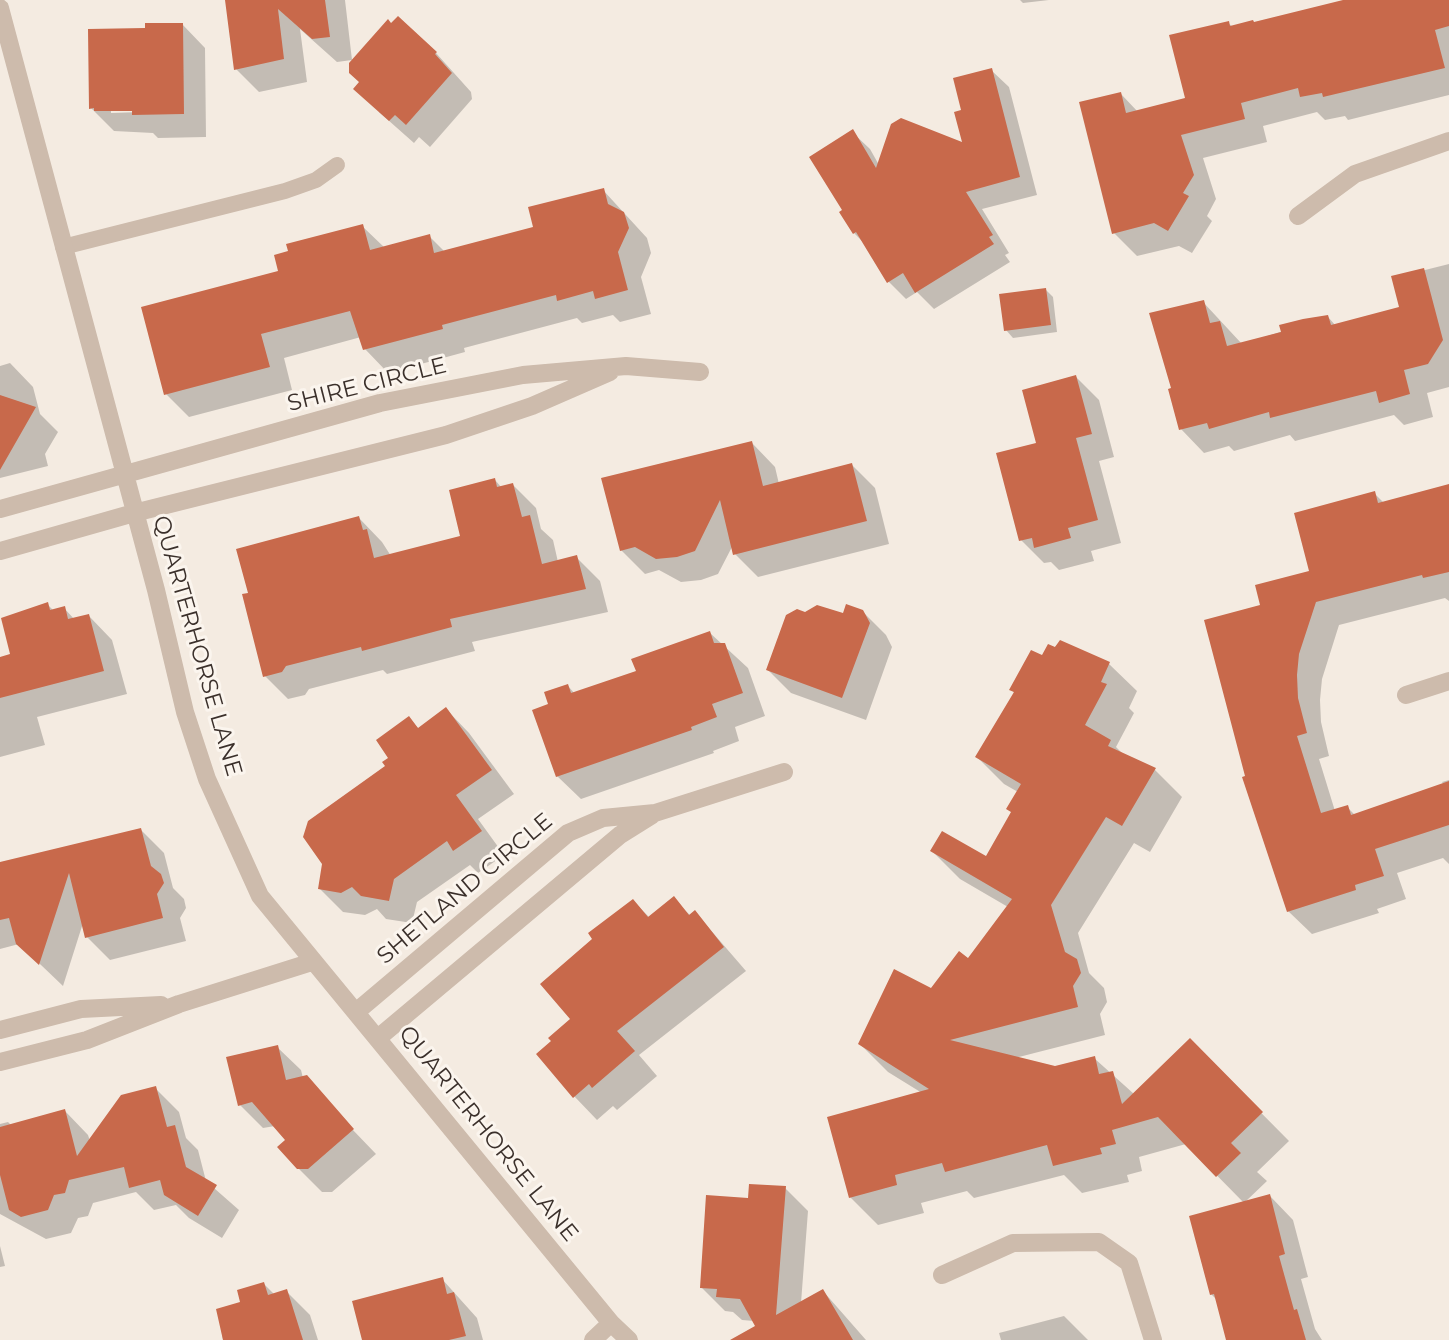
<!DOCTYPE html>
<html>
<head>
<meta charset="utf-8">
<style>
  body { margin:0 }
  canvas { display:block; background:#f4ebe1 }
</style>
</head>
<body>
<canvas width="1449" height="1340"></canvas>
<script>
const ctx = document.querySelector('canvas').getContext('2d');
ctx.lineJoin = 'round';
function fill(path, color) {
  ctx.fillStyle = color;
  ctx.fill(path, 'evenodd');
}
function shape(rows) {
  const path = new Path2D();
  for (const r of rows) {
    path.moveTo(r[0], r[1]);
    for (let i = 2; i < r.length; i += 2) path.lineTo(r[i], r[i + 1]);
  }
  return path;
}
function trace(path, color, width, dash) {
  ctx.strokeStyle = color;
  ctx.lineWidth = width;
  ctx.lineCap = dash ? 'butt' : 'round';
  ctx.setLineDash(dash || []);
  ctx.stroke(path);
}
function label(font, color, halo, rows, align = 'center') {
  ctx.font = font + ' Montserrat,sans-serif';
  ctx.lineWidth = 6;
  ctx.setLineDash([]);
  ctx.textBaseline = 'middle';
  ctx.strokeStyle = halo;
  ctx.fillStyle = color;
  for (const [text, x, y, turn = 0] of rows) {
    ctx.save();
    ctx.translate(x, y);
    ctx.rotate((+turn || 0) * Math.PI / 180);
    ctx.textAlign = isNaN(turn) ? turn : align;
    if (halo) ctx.strokeText(text, 0, 0);
    ctx.fillText(text, 0, 0);
    ctx.restore();
  }
}
const shadow = shape([
  [227,0,345,0,352,60,337,62,300,29,307,82,259,92,236,69],
  [1020,0,1049,0,1023,3],
  [1350,0,1449,0,1449,95,1348,120,1345,116,1325,120,1317,112,1263,126,1267,142,1203,158,1216,199,1207,216,1212,221,1192,253,1179,246,1137,256,1114,233,1121,94,1138,112,1188,100,1228,23,1233,27,1255,24],
  [398,18,436,53,471,92,472,99,430,147,419,137,414,143,379,112,392,25],
  [182,24,205,48,206,137,158,138,153,133,114,131,91,108,147,30],
  [111,109,141,109,141,112,111,113],
  [991,70,1009,87,1037,195,982,209,1009,253,1005,255,1010,262,934,309,917,292,906,299,889,282,866,245,854,233,844,211,852,132,870,149,879,165,965,145,963,112],
  [603,190,647,238,651,253,641,277,651,314,620,322,613,315,582,323,577,318,464,348,465,352,388,373,365,349,361,337,284,358,292,390,189,417,166,394,281,272,362,226,385,248,429,236,445,252,536,228],
  [1449,264,1449,387,1427,393,1433,417,1404,425,1394,415,1295,441,1290,435,1234,451,1229,446,1204,453,1181,429,1203,302,1242,344,1328,317,1336,326,1401,309,1393,278],
  [1045,289,1053,297,1057,332,1013,338,1006,330],
  [10,363,33,387,40,414,58,432,45,454,48,466,0,478,0,366],
  [1076,377,1099,400,1114,457,1099,461,1121,543,1091,551,1094,561,1059,570,1051,562,1044,563,1021,540,1038,444],
  [752,443,775,467,779,484,852,465,875,488,889,544,758,577,735,554,733,545,718,574,701,580,681,582,659,570,645,574,621,550],
  [495,480,502,488,513,485,536,508,541,529,553,540,558,562,576,557,600,581,608,612,472,642,475,651,387,674,383,670,309,689,305,695,288,699,265,676,250,594,359,518,382,542,391,556,462,537],
  [1449,486,1449,601,1445,598,1339,625,1322,679,1320,700,1321,722,1329,756,1319,759,1335,811,1347,807,1356,816,1444,785,1442,782,1449,780,1449,864,1443,858,1397,873,1406,899,1377,909,1379,913,1312,934,1288,911,1247,777,1262,606,1311,572,1374,493,1384,503],
  [47,604,54,611,64,608,75,620,89,616,112,640,127,694,37,717,45,745,0,757,0,658,13,655],
  [862,611,886,635,892,647,866,720,791,693,768,670,844,615],
  [710,633,748,668,765,716,735,727,739,741,713,751,714,753,581,799,557,776,551,705,568,686,575,694,638,672],
  [1060,642,1109,664,1137,691,1129,708,1134,713,1116,747,1125,756,1155,770,1182,797,1150,852,1134,843,1078,933,1089,973,1104,988,1107,1002,1100,1014,1105,1035,1015,1058,1055,1068,1094,1058,1134,1094,1190,1041,1289,1141,1257,1172,1267,1181,1244,1203,1186,1144,1139,1157,1142,1171,1127,1175,1129,1182,1082,1193,1064,1175,974,1198,967,1191,921,1203,924,1213,878,1225,850,1197,922,1093,888,1072,860,1044,968,960,1008,907,960,879,932,851,987,858,1013,813,1018,792,1004,784,977,757,1015,694,1011,689],
  [446,709,469,733,514,794,478,819,504,855,478,873,470,865,417,902,412,923,386,919,377,909,365,915,343,912,320,889,388,767,409,719,419,729],
  [141,830,164,853,173,888,184,899,186,908,180,918,186,941,110,960,87,937,83,923,63,986,19,944,0,949,0,864],
  [673,899,691,916,695,912,746,971,639,1055,657,1076,617,1110,613,1106,597,1120,574,1096,572,1019,595,939,633,901,650,918],
  [277,1047,301,1070,303,1078,376,1154,332,1192,322,1192,298,1168,287,1140,275,1126,263,1128,240,1105],
  [155,1088,179,1112,186,1138,198,1150,206,1181,239,1210,222,1238,189,1218,176,1205,154,1210,136,1192,93,1203,88,1216,78,1218,71,1233,46,1239,0,1214,0,1124,8,1122,11,1125,65,1111,88,1135,90,1141],
  [785,1188,808,1211,801,1303,823,1291,866,1340,765,1340,754,1321,742,1320,733,1312,725,1311,701,1287,750,1200],
  [1270,1196,1293,1220,1308,1277,1301,1279,1315,1329,1322,1340,1228,1340,1217,1300,1211,1294],
  [0,1246,5,1266,0,1267],
  [442,1279,477,1318,483,1340,364,1340],
  [264,1284,275,1295,286,1291,310,1315,318,1340,223,1340,218,1310,242,1304],
  [1064,1316,1088,1340,1001,1340,999,1333]
]);
const building = shape([
  [225,0,325,0,330,37,312,39,278,9,284,59,234,70],
  [1343,0,1449,0,1449,26,1435,30,1445,68,1323,97,1322,93,1300,97,1298,88,1241,103,1245,119,1181,135,1194,175,1183,193,1189,196,1168,231,1154,223,1112,234,1079,102,1121,92,1126,113,1185,98,1169,35,1229,21,1230,26,1253,20,1254,22],
  [398,16,437,52,435,54,452,73,406,125,395,115,389,121,353,89,359,82,349,73,349,63,388,19,391,23],
  [145,23,183,23,184,114,132,115,132,111,94,111,94,108,89,109,88,29,145,28],
  [992,68,1020,177,966,192,993,235,989,237,994,244,915,293,903,273,887,283,856,232,853,234,839,212,842,210,809,157,853,129,876,168,891,124,901,118,962,142,954,112,961,110,953,78],
  [604,188,608,204,624,212,629,228,618,252,628,290,595,299,593,291,557,301,556,295,442,325,443,329,363,350,350,311,261,334,270,367,164,395,141,307,278,271,274,255,288,251,286,244,363,224,370,250,430,234,434,253,533,227,528,207],
  [1424,268,1443,340,1428,364,1404,370,1410,394,1379,403,1376,391,1270,418,1269,412,1209,429,1207,423,1179,430,1168,389,1171,388,1149,313,1204,300,1210,323,1220,321,1227,346,1281,332,1279,325,1303,319,1328,315,1331,325,1399,307,1391,276],
  [1046,288,1051,325,1004,331,999,294],
  [1076,375,1092,434,1076,438,1098,520,1068,528,1071,538,1034,548,1032,538,1019,541,996,453,1036,443,1022,390],
  [0,395,36,407,0,470],
  [752,441,763,486,852,463,867,521,733,555,720,500,695,551,677,557,656,559,635,547,620,551,601,478],
  [495,478,497,487,513,483,522,517,530,515,542,564,577,555,586,589,450,619,452,627,362,651,361,647,286,666,282,672,263,677,242,594,248,593,236,549,359,516,363,530,367,529,374,558,460,536,449,490],
  [1449,484,1449,572,1423,578,1422,575,1316,602,1299,654,1297,675,1298,698,1307,733,1297,736,1321,813,1348,805,1351,815,1449,781,1449,825,1375,849,1384,876,1355,885,1356,890,1287,912,1242,777,1245,776,1204,620,1260,605,1255,585,1309,571,1294,513,1375,491,1378,503],
  [48,602,50,610,65,606,68,619,89,614,104,671,0,698,0,657,10,654,1,618],
  [846,604,863,610,870,623,842,698,766,670,786,615,797,609,805,612,817,605,843,613],
  [710,631,714,643,725,643,743,693,712,704,717,717,691,727,692,730,556,777,532,710,548,704,544,692,568,684,571,693,636,671,631,659],
  [1060,640,1110,662,1101,682,1107,684,1085,725,1111,740,1108,746,1156,768,1122,826,1106,817,1051,905,1065,952,1077,959,1081,973,1073,986,1078,1007,950,1040,1055,1066,1095,1056,1099,1074,1113,1071,1122,1104,1190,1038,1263,1112,1231,1143,1241,1153,1216,1177,1158,1117,1112,1130,1116,1144,1100,1148,1102,1154,1053,1166,1047,1145,945,1172,942,1163,895,1175,897,1185,849,1198,827,1117,929,1089,858,1044,894,969,931,988,959,951,968,958,1012,899,930,851,942,831,986,856,1011,812,1006,809,1021,784,975,757,1014,692,1009,690,1031,650,1042,655,1048,644,1055,647],
  [446,707,492,770,456,795,482,831,453,851,447,841,394,879,389,901,361,896,352,887,341,893,318,889,322,864,303,837,308,821,385,766,382,762,388,758,376,740,409,716,418,728],
  [141,828,151,866,161,874,164,883,157,894,163,918,85,938,69,873,39,965,16,944,9,918,0,920,0,862],
  [674,896,689,915,695,910,724,947,617,1031,635,1051,592,1088,589,1084,573,1098,536,1054,551,1041,548,1038,570,1019,540,984,592,939,588,933,633,899,648,917],
  [278,1045,286,1080,307,1075,354,1129,308,1169,297,1169,277,1147,285,1140,252,1102,238,1106,226,1057],
  [156,1086,167,1127,175,1125,186,1167,217,1185,198,1216,164,1195,160,1180,129,1188,124,1167,69,1180,65,1193,54,1195,48,1210,21,1217,9,1210,0,1175,0,1127,65,1109,77,1156,121,1095],
  [749,1184,786,1186,776,1315,823,1289,853,1340,730,1340,755,1326,740,1299,716,1297,717,1289,700,1288,706,1195,748,1198],
  [1270,1194,1285,1254,1279,1256,1294,1310,1297,1309,1306,1340,1226,1340,1214,1294,1210,1295,1189,1216],
  [443,1277,447,1294,454,1292,466,1336,449,1340,362,1340,352,1301],
  [264,1282,268,1295,287,1289,303,1340,223,1340,216,1309,240,1302,237,1290]
]);
const service = shape([
  [63,247,285,191,316,180,337,165]
]);
const minor = shape([
  [0,8,156,590,185,712,207,779,260,896,611,1323,629,1340],
  [1298,216,1355,174,1449,141],
  [0,509,380,403,523,375,626,366,700,372],
  [0,551,134,513,446,435,532,406,610,372],
  [1406,695,1449,681],
  [356,1012,568,833,603,818,655,813,784,772],
  [0,1030,81,1009,161,1005],
  [378,1038,620,835,652,815],
  [0,1062,87,1040,179,1004,312,962],
  [942,1275,1013,1243,1099,1242,1129,1263,1153,1340],
  [593,1340,611,1323]
]);
const streetNames = [
  ["SHIRE CIRCLE",367,385,-14],
  ["QUARTERHORSE LANE",197,646,74],
  ["SHETLAND CIRCLE",465,889,-40],
  ["QUARTERHORSE LANE",488,1134,51]
];
fill(shadow, '#0003');
fill(building, '#c8694b');
trace(service, '#cdbbac', 16);
trace(minor, '#cdbbac', 18);
label('23px', '#3b302b', '#fbf5ee', streetNames);
</script>
</body>
</html>
